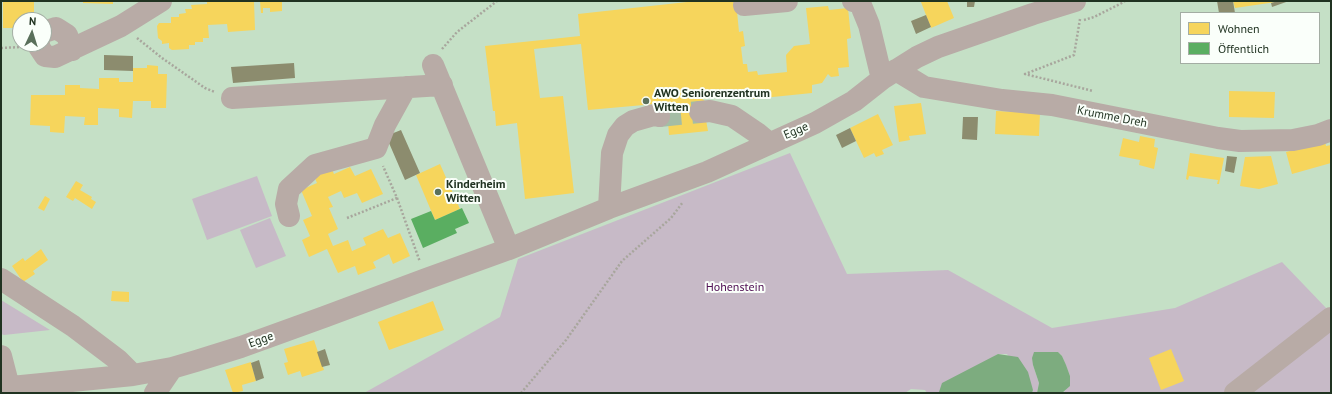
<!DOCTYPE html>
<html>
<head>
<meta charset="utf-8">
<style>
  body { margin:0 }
  #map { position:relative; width:1332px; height:394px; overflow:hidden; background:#c5e0c6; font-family:"PT Sans",sans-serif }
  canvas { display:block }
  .frame { position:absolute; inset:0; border:2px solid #203321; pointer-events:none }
  .legend { position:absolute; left:1180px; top:12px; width:140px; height:52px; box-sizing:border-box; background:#fafffa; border:1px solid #a3ada3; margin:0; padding:5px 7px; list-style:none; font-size:12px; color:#203321 }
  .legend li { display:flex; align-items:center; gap:8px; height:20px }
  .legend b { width:20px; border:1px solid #a3ada3 }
  .north { position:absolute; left:12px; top:12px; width:40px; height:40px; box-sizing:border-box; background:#fafffa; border:1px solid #a3ada3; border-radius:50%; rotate:4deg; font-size:11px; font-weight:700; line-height:16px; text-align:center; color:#203321 }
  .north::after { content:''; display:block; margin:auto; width:14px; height:18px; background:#5a705b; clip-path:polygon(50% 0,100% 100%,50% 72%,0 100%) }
</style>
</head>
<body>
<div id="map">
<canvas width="1332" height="394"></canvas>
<div class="frame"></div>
<ul class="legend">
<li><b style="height:11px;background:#f6d55c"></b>Wohnen</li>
<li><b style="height:11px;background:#5aae61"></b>Öffentlich</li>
</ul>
<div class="north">N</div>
</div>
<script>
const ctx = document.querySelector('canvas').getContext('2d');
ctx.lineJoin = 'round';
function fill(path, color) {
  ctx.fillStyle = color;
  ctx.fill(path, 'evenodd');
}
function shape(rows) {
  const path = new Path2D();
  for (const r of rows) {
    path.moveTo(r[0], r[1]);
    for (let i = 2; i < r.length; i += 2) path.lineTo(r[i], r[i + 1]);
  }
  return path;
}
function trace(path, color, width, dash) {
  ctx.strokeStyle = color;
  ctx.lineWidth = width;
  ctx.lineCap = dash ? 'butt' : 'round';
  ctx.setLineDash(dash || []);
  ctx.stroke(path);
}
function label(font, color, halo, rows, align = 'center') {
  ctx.font = font + ' "PT Sans",sans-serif';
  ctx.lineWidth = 4;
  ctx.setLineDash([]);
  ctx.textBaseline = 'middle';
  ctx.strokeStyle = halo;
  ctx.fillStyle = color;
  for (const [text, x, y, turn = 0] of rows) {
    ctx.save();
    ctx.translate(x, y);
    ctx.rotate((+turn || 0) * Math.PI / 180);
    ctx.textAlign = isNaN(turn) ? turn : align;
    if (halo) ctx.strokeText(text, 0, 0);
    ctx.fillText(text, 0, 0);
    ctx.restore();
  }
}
const green = shape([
  [790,153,847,274,948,270,1052,328,1175,308,1282,262,1328,310,1331,310,1331,393,1062,393,1065,391,1070,376,1062,356,1058,352,1033,365,1039,383,1037,393,1032,393,1033,390,1007,354,998,354,939,392,940,393,927,393,925,390,911,389,905,393,364,393,500,317,518,259],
  [257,176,272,216,207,240,192,199],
  [270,218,286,256,256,268,240,230],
  [1,300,50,330,4,335,1,334]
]);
const water = shape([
  [1034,352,1058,352,1062,356,1066,365,1070,376,1070,386,1062,393,1037,393,1039,383,1033,365,1032,358],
  [998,354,1018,357,1028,372,1033,390,1032,393,940,393,939,392,942,383]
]);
const homes = shape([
  [3,1,34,1,34,20,19,20,19,28,3,28],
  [83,1,113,1,113,4,83,3],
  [207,1,254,1,255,30,228,32,227,24,208,25,209,38,203,38,203,42,195,42,195,45,189,45,189,49,172,50,169,48,169,43,162,44,162,41,158,38,157,26,159,23,171,23,171,17,179,17,179,14,186,13,185,9,192,9,191,5,207,4],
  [260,1,282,1,282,11,270,12,270,8,263,8,263,13,261,13],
  [696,1,736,1,739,32,743,31,745,46,741,47,743,64,747,64,748,72,757,71,758,75,787,72,786,55,794,46,810,44,806,8,828,6,829,10,848,8,851,38,847,39,849,67,838,68,839,76,831,77,828,74,822,83,812,85,812,93,753,99,752,92,702,99,708,103,706,120,708,131,669,135,668,121,651,109,655,104,588,110,581,44,534,49,540,98,563,96,574,193,525,199,517,123,496,126,495,111,493,111,485,46,580,36,578,14],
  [923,1,947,1,954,18,931,28,921,2],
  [1233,1,1275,1,1276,2,1235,8],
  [147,65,158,66,158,74,167,74,166,108,151,108,151,101,133,101,132,118,119,117,119,109,98,108,98,125,84,125,85,117,65,116,64,133,50,132,50,126,30,125,31,95,65,95,65,85,80,85,80,88,99,89,99,78,119,78,119,82,133,82,133,68,147,68],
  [1229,91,1275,92,1274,118,1229,117],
  [921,103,926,134,909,136,910,140,899,142,894,106],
  [996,111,1040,113,1039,136,995,134],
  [878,114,893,145,882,150,884,154,876,157,874,153,864,158,850,128],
  [1140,136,1155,139,1154,147,1158,148,1154,169,1139,165,1140,160,1119,156,1123,138,1139,142],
  [1325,141,1326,146,1331,145,1331,163,1292,174,1286,152],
  [1190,153,1224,158,1219,184,1217,184,1218,180,1189,176,1188,180,1186,179],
  [1271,156,1278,184,1259,189,1240,186,1245,157],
  [440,164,460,209,435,220,416,175],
  [331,167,334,174,350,167,355,176,371,169,383,194,362,203,357,193,344,198,341,191,328,197,333,207,329,208,338,229,328,234,333,246,348,240,352,251,366,245,363,238,383,229,388,238,400,233,410,256,393,264,389,254,373,262,376,268,358,275,355,266,338,273,327,249,309,257,302,240,310,236,303,220,312,216,301,190,317,183,313,174],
  [76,181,83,185,80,190,92,197,91,199,96,202,92,209,75,198,73,201,66,197],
  [45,196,50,199,44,211,38,208],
  [41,249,48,260,33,271,35,274,23,282,12,266,23,258,25,261],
  [112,291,129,292,129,302,111,301],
  [433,301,444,330,389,350,378,322],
  [314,340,324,370,302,377,300,371,288,375,284,363,288,362,284,349],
  [1171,349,1184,381,1161,390,1149,358],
  [251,362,256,381,242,385,243,391,233,393,225,370]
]);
const public = shape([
  [462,208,469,223,455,229,457,233,423,248,411,219,431,211,435,220]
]);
const industry = shape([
  [967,1,975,1,974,7,967,7],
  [1217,1,1233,1,1235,13,1219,13],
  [1278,1,1289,1,1272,7,1271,3],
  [926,15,931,27,916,34,911,21],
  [104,55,133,56,133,71,104,70],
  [294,63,295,78,233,83,231,67],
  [963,117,978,117,977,140,962,139],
  [850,128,856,141,842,148,836,135],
  [401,130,420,173,405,180,386,136],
  [1227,156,1237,157,1234,173,1225,171],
  [325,349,330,365,322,367,317,352],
  [259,360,264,378,256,381,251,363]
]);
const minorTunnel = shape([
  [659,116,700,112]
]);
const path = shape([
  [1080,19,1074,55,1025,74,1093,91],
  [1084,20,1094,17,1120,4,1125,1],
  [137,38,162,58,205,88,215,92],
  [1,48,21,47],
  [442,49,457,32,497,1],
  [397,198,420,262],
  [347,218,397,198,383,166],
  [521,393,566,340,622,261,671,218,683,202]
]);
const minor = shape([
  [853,1,860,3,869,25,882,79],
  [744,5,787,1],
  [44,32,56,28,67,35,72,50],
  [39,44,39,47,45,56,55,57,121,26,161,1],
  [433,65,509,249],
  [896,70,924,87,1002,100,1052,105,1218,138,1240,141,1293,140,1318,135,1331,130],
  [232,98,442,85],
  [700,112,710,111,732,116,757,133,769,143],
  [609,208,612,153,618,135,625,126,633,121,654,115,659,116],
  [289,216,286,204,289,189,315,165,376,148,385,125,406,87],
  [1,279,73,326,118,360,133,375],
  [1,356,9,387],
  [1,388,133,375,172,368,196,361,241,347,324,317,426,279,509,249,609,208,707,172,815,123,854,101,882,79,917,57,938,47,1033,14,1075,1],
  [155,393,172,368],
  [1235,393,1331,318]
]);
const markers = [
  [646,101,4,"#5a705b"],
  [438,192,4,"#5a705b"]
];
const poiNames = [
  ["AWO Seniorenzentrum",654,94],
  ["Witten",654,108],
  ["Kinderheim",446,185],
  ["Witten",446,199]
];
const streetNames = [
  ["Krumme Dreh",1112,117,11],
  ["Egge",796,131,-23],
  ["Egge",261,340,-20]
];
const parkNames = [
  ["Hohenstein",735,288]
];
fill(green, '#c7bac7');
fill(water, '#7dac7f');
fill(homes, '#f6d55c');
fill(public, '#5aae61');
fill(industry, '#8c8c6e');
trace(minorTunnel, '#a4bda5', 22, [22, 11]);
trace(path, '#a8a69d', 2.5, [2, 2]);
trace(minor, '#b8aba6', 22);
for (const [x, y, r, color] of markers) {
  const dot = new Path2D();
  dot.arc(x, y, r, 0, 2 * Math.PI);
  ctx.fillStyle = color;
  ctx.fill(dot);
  trace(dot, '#fafffa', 1.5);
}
label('bold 12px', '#203321', '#fafffa', poiNames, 'left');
label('12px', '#203321', '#fafffa', streetNames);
label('12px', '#4f0d53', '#fafffa', parkNames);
</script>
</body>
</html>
